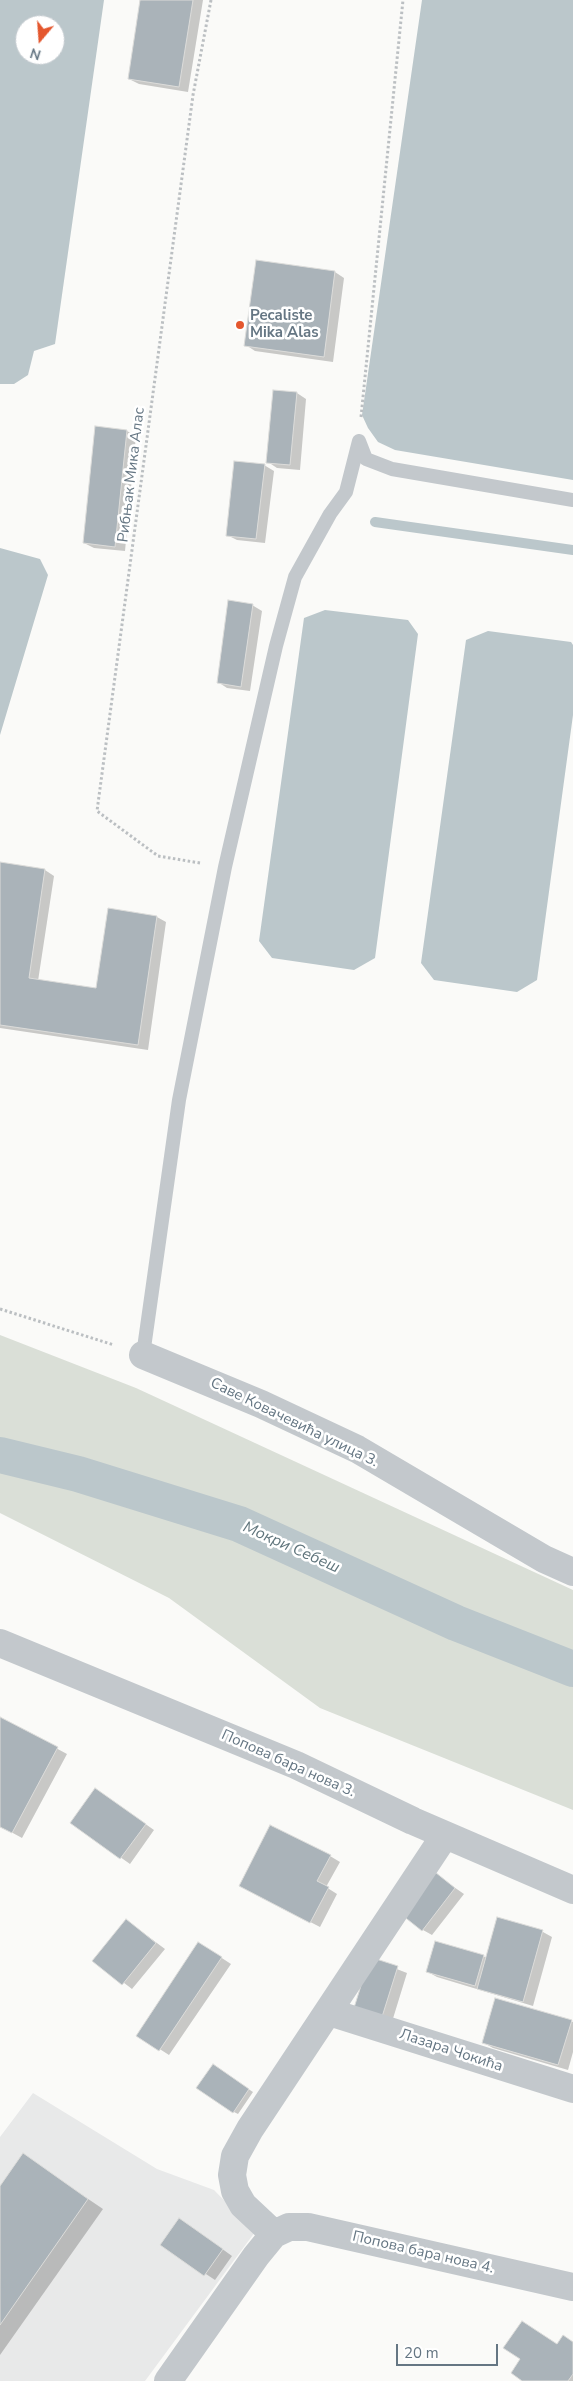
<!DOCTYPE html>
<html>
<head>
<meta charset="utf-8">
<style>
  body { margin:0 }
  #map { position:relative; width:573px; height:2381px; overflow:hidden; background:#fafaf8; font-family:"Nunito Sans",sans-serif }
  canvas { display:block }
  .north { position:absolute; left:15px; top:15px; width:50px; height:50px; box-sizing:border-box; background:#fff; border:1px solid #c1c8cd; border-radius:50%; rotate:198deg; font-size:14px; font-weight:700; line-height:20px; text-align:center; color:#657683 }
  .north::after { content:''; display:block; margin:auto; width:18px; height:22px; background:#e4572e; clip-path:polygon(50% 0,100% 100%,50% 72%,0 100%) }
  .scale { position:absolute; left:396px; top:2344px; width:102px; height:22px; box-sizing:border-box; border:2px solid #657683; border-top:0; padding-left:6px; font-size:15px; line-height:18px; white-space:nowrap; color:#657683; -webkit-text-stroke:4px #fff; paint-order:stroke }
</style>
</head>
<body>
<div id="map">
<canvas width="573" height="2381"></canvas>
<div class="north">N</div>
<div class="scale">20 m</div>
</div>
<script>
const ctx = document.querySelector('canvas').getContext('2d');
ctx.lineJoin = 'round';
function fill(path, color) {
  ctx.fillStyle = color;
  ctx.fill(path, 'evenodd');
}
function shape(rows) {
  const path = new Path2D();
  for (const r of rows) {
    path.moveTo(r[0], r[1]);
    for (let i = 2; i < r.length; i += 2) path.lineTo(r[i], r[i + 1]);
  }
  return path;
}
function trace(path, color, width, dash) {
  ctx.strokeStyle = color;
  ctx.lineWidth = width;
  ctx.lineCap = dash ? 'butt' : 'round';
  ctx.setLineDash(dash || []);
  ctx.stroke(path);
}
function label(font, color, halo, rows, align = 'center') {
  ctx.font = font + ' "Nunito Sans",sans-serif';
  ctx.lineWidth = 5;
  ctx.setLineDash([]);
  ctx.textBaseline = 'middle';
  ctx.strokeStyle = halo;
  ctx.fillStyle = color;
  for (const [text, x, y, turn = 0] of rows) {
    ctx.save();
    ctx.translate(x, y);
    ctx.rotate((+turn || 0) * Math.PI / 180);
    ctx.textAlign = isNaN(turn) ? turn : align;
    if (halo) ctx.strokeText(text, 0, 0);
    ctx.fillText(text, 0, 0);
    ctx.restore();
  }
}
const built = shape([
  [33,2093,157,2169,214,2190,255,2232,145,2381,0,2381,0,2137]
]);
const green = shape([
  [0,1335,136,1388,573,1590,573,1810,320,1708,169,1598,0,1513]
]);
const water = shape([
  [0,0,104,0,55,344,34,351,28,375,14,384,0,384],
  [25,25,55,25,55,55,25,55],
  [422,0,573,0,573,480,395,450,378,442,368,428,362,415],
  [0,548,40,559,48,575,0,735],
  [325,610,408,620,418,634,375,958,354,970,272,958,259,941,304,618],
  [488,631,571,642,573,645,573,715,537,980,517,992,434,980,421,963,466,640]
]);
const shadow = shape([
  [142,0,203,0,188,92,139,84,129,79],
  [257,262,335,272,344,278,333,362,255,351,246,345],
  [274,391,297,393,306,399,300,470,277,468,268,462],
  [96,428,127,431,136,436,125,551,94,548,84,543],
  [264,465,274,471,265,543,237,540,227,535],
  [252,605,262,611,250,691,227,688,218,682],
  [0,863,45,870,54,876,38,981,97,989,157,917,166,922,148,1050,0,1028],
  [0,1718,67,1754,22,1838,0,1826],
  [104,1795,154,1830,130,1864,72,1823],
  [330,1856,340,1862,326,1887,337,1894,320,1927,250,1891],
  [435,1874,464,1894,432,1935,423,1930],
  [498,1919,543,1932,552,1937,533,2006,437,1977,428,1972,483,1956,487,1958],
  [126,1920,165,1949,132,1989,94,1960],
  [208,1949,231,1964,169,2055,138,2035],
  [371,1959,407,1973,391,2025,364,2016],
  [571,2021,573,2022,573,2052,568,2070,493,2048,484,2043],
  [218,2069,253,2092,238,2114,234,2112],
  [23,2155,103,2209,0,2355,0,2188],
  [189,2225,232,2256,215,2280,162,2245],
  [573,2342,573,2381,524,2381,558,2346]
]);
const stream = shape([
  [375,522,573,550]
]);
const canal = shape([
  [0,1455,78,1474,239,1524,456,1623,573,1669]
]);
const building = shape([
  [140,0,193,0,179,87,128,79,140,0],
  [256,260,335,271,324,357,244,346,256,260],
  [273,390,297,392,290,465,266,463,273,390],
  [95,426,127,430,115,547,83,543,95,426],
  [234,461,265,464,256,539,226,536,234,461],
  [228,600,253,604,241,687,217,683,228,600],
  [0,862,45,869,29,978,96,988,108,908,157,916,138,1045,0,1025,0,862],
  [0,1717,58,1747,12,1833,0,1827,0,1717],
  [95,1788,146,1824,120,1859,70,1823,95,1788],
  [270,1825,331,1855,317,1881,329,1887,310,1923,239,1886,270,1825],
  [435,1872,455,1888,422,1931,402,1915,435,1872],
  [497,1917,543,1930,523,2002,477,1989,497,1917],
  [126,1919,156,1943,122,1985,92,1961,126,1919],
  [435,1941,484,1955,475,1986,426,1972,435,1941],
  [198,1942,222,1957,159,2051,136,2036,198,1942],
  [370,1957,398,1966,381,2020,353,2011,370,1957],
  [495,1998,572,2020,558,2065,482,2043,495,1998],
  [213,2064,249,2089,233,2113,196,2088,213,2064],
  [23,2153,88,2199,0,2325,0,2186,23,2153],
  [179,2218,223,2249,204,2276,160,2245,179,2218],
  [522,2321,557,2344,563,2335,573,2342,573,2374,568,2381,522,2381,511,2373,520,2359,503,2348,522,2321]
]);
const path = shape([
  [361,417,403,0],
  [200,863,158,856,97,811,193,95,211,0],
  [0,1309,114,1345]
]);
const lane = shape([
  [359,441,366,459,392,469,573,500],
  [143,1355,179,1100,225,867,276,646,295,577,330,514,346,492,359,441]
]);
const street = shape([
  [143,1355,261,1404,357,1449,544,1559,573,1572],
  [0,1643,296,1765,413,1821,573,1890],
  [329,2012,573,2089],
  [274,2234,243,2205,235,2191,232,2175,235,2156,250,2129,445,1835],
  [168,2381,256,2256,274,2234,289,2227,308,2227,573,2287]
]);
const markers = [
  [240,325,5,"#e4572e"]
];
const poiNames = [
  ["Pecaliste",250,316],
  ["Mika Alas",250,333]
];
const streetNames = [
  ["Рибњак Мика Алас",132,475,-83],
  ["Саве Ковачевића улица 3.",294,1423,26],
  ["Попова бара нова 3.",288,1764,24],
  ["Лазара Чокића",451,2051,18],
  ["Попова бара нова 4.",423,2253,13]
];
const waterNames = [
  ["Мокри Себеш",291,1548,24]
];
fill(built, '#e8e9e9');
fill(green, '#dadfd7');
fill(water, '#bbc7cb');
fill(shadow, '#0003');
trace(stream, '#bbc7cb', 10);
trace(canal, '#bbc7cb', 36);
fill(building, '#aab3b9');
trace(building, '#dcdcda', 1);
trace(path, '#bbbfc2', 3, [2.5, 2.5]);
trace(lane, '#c3c8cc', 14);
trace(street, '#c3c8cc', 28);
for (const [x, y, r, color] of markers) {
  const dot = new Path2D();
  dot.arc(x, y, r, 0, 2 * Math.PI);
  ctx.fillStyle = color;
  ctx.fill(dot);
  trace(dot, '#fff', 2);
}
label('bold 15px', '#657683', '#fff', poiNames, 'left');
label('15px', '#657683', '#fff', streetNames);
label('italic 16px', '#60757c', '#fff', waterNames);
</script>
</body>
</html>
